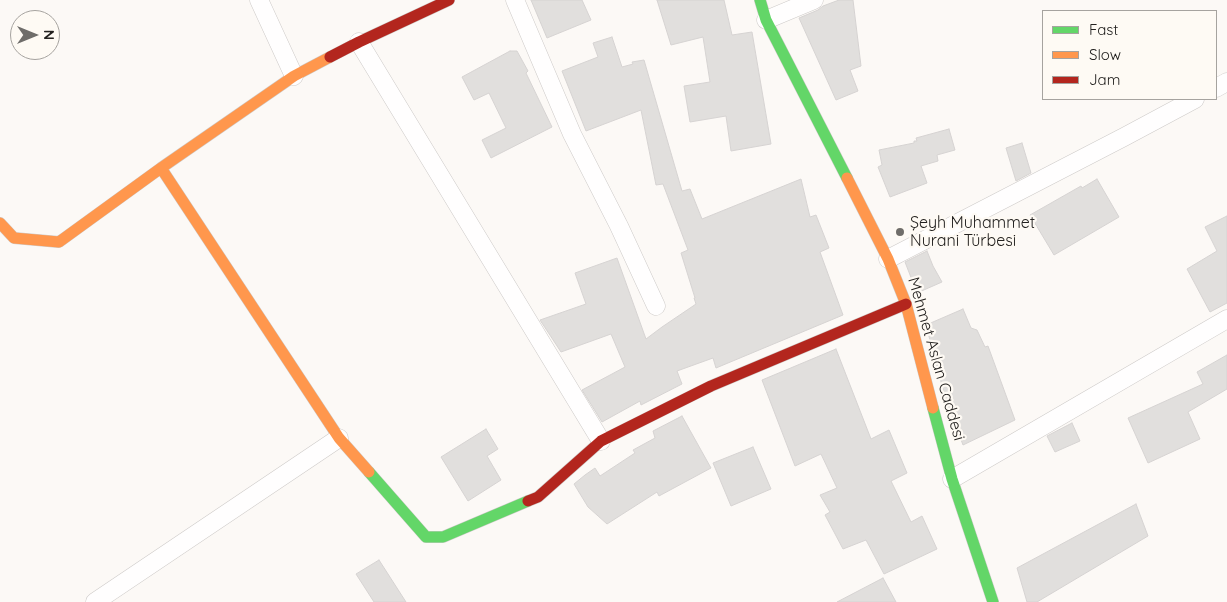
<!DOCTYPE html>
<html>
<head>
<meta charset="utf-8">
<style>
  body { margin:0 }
  #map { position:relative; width:1227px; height:602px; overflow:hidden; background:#fcf9f6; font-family:Quicksand,sans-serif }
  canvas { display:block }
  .legend { position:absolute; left:1042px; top:10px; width:175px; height:90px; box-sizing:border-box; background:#fefaf4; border:1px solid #a6a39f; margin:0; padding:6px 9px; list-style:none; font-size:15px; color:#23211f }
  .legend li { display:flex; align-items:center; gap:10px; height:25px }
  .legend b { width:25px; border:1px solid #a6a39f }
  .north { position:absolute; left:10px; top:10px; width:50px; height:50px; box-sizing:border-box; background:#fefaf4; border:1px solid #a6a39f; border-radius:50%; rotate:90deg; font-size:14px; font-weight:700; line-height:20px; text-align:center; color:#23211f }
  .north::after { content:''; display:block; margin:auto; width:18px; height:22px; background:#6f6d6a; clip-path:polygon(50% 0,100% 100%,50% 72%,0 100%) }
</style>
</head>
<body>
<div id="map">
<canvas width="1227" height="602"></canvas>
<ul class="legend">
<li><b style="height:6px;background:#63d668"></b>Fast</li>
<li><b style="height:6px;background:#ff974d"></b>Slow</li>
<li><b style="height:6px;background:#b3261e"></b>Jam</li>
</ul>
<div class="north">N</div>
</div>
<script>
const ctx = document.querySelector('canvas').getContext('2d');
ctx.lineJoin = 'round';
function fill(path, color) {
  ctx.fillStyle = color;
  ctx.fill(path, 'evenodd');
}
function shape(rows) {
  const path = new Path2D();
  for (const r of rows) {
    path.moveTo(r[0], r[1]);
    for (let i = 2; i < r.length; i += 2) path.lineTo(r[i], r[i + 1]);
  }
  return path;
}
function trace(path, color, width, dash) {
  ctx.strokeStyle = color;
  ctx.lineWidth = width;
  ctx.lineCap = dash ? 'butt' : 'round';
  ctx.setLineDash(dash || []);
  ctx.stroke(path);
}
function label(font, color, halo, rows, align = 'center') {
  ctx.font = font + ' Quicksand,sans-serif';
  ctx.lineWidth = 4.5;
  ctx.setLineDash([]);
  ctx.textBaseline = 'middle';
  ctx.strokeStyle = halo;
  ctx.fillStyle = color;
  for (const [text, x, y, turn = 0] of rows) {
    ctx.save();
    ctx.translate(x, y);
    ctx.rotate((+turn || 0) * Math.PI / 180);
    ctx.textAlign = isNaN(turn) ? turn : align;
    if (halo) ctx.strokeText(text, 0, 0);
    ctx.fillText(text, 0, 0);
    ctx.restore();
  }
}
const building = shape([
  [531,0,582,0,591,20,547,38,531,0],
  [657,0,724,0,732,35,752,32,771,144,731,151,726,116,690,122,684,86,710,82,703,37,671,45,657,0],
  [839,0,853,0,861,66,850,70,858,91,836,100,799,18,818,10,823,6,839,0],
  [612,37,622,67,633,64,632,62,644,60,682,191,690,189,702,219,801,179,810,217,816,215,829,248,820,252,843,315,716,368,713,358,677,371,682,384,641,405,640,401,602,422,582,390,625,367,611,334,561,352,540,320,586,304,575,273,617,258,646,339,662,327,696,304,694,298,695,298,681,253,688,250,663,184,656,185,641,110,586,131,562,71,598,57,593,43,612,37],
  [510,51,517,51,528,71,526,73,552,127,491,158,482,140,506,128,489,93,474,100,462,77,510,51],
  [949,129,955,150,937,155,938,161,921,166,927,183,890,197,878,167,882,165,879,150,914,143,914,141,917,141,916,138,949,129],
  [1022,143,1031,173,1016,181,1006,148,1022,143],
  [1097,179,1119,217,1054,255,1030,215,1081,186,1082,188,1097,179],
  [1227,216,1227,303,1210,312,1187,269,1217,251,1205,227,1227,216],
  [927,251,933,266,942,282,917,293,905,262,927,251],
  [963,309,971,328,977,330,985,347,988,346,1015,420,963,445,945,397,926,325,963,309],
  [836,349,871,439,889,430,907,473,891,481,911,522,922,516,937,549,884,574,866,540,843,549,825,515,830,512,820,495,837,488,821,454,795,466,762,380,836,349],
  [1227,355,1227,389,1188,412,1200,439,1148,463,1128,418,1203,384,1197,372,1227,355],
  [682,416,711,468,659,496,657,492,607,524,588,507,574,484,585,475,595,468,600,476,635,453,633,450,655,438,653,431,682,416],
  [1072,423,1080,441,1055,452,1047,436,1072,423],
  [486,429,498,449,487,456,501,480,468,501,441,457,486,429],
  [753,447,771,489,731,506,713,463,753,447],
  [1136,504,1148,536,1037,602,1027,602,1017,568,1136,504],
  [379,560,406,602,374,602,356,574,379,560],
  [883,578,896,602,837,602,883,578]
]);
const street = shape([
  [259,0,294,76],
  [515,0,572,134,619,226,656,306],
  [766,20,814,0],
  [359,42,601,441],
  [1216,88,1227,82],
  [888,259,1124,137,1195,99],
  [952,479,1227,319],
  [95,602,339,438]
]);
const fast = shape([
  [760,0,766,20,847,178],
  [933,408,952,479,993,602],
  [369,472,426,537,443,537,528,501]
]);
const slow = shape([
  [161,168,339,438,369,472],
  [847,178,888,259,906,304,933,408],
  [0,223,14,238,59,242,161,168,294,76,330,57]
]);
const jam = shape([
  [330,57,359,42,449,0],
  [528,501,538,497,601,441,711,386,906,304]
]);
const markers = [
  [900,232,5,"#6f6d6a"]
];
const poiNames = [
  ["Şeyh Muhammet",910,223],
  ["Nurani Türbesi",910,241]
];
const streetNames = [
  ["Mehmet Aslan Caddesi",936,359,74]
];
fill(building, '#e1dfdd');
trace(building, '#d6d3d2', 1);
trace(street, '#cdcac8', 19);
trace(fast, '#cdcac8', 12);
trace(slow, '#cdcac8', 12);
trace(jam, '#cdcac8', 12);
trace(street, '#fffefe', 18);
trace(fast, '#63d668', 11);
trace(slow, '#ff974d', 11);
trace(jam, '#b3261e', 11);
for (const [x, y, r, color] of markers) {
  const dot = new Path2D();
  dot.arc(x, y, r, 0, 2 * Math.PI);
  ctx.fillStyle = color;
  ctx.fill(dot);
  trace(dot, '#fefaf4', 2);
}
label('16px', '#23211f', '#fefaf4', poiNames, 'left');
label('16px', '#23211f', '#fefaf4', streetNames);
</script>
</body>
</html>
